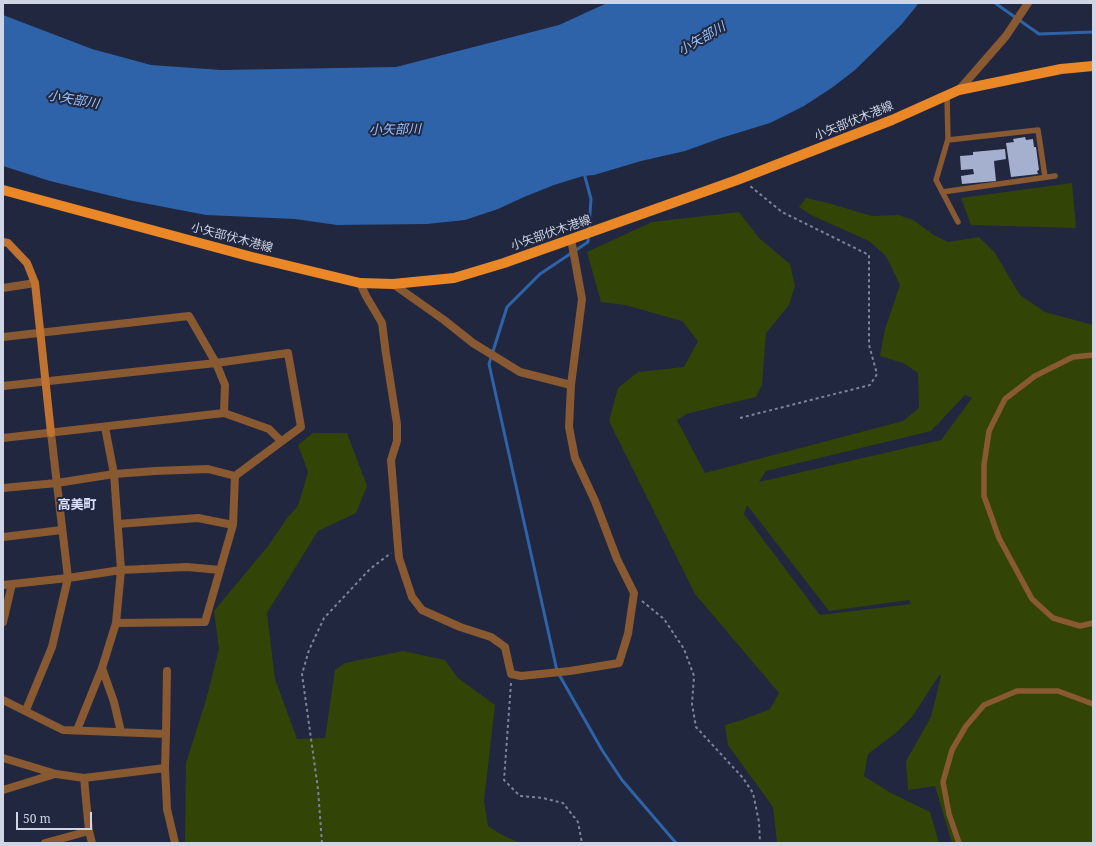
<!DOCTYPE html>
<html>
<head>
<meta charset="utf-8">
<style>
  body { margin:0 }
  #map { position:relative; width:1096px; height:846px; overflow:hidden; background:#20273f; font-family:"Noto Serif",serif }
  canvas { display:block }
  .frame { position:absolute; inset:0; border:4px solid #cfd5e5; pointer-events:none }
  .scale { position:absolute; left:16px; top:812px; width:76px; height:18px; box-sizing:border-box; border:2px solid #cfd5e5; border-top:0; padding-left:5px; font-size:12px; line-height:14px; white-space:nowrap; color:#cfd5e5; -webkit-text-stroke:3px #20273f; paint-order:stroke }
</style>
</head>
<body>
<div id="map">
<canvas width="1096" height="846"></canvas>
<div class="frame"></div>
<div class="scale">50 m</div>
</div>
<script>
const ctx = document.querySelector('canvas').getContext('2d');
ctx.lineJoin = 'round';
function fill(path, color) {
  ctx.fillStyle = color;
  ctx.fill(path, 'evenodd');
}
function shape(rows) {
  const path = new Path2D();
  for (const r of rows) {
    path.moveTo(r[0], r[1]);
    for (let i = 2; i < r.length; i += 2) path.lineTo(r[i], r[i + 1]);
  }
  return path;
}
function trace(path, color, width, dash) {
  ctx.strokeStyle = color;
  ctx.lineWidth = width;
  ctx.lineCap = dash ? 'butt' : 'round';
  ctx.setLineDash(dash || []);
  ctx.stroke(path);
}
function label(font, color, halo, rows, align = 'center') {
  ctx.font = font + ' "Noto Serif","Noto Sans JP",serif';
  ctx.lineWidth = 4;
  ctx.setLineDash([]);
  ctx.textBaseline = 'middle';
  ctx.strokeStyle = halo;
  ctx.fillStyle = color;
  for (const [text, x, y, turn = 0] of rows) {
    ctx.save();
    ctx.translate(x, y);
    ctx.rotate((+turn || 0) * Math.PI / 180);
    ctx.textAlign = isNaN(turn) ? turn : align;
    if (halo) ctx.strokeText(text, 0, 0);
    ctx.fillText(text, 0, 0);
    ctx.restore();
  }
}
const green = shape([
  [1072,183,1076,228,971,225,961,198],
  [806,198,828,203,872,216,899,215,913,220,934,235,948,242,979,237,995,253,1020,295,1045,312,1093,325,1093,843,952,843,935,786,908,790,906,761,931,717,941,676,940,674,912,717,896,733,868,754,864,776,891,793,930,812,939,843,777,843,773,807,728,745,725,725,742,720,770,709,779,693,695,594,609,421,618,388,638,372,684,367,698,341,682,321,625,305,601,302,587,252,652,222,739,212,759,238,790,264,795,286,789,305,766,333,762,385,756,397,686,414,677,420,705,473,903,421,919,408,918,373,903,363,880,356,885,329,900,285,886,256,869,241,811,215,799,207],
  [965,395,972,398,941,440,759,482,766,471,931,431],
  [747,505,829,611,909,600,911,604,820,615,744,514],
  [313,433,347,433,367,486,356,513,318,531,267,613,275,679,297,739,325,738,335,670,345,663,403,651,445,660,458,678,495,705,484,801,488,826,504,836,520,843,185,843,186,763,206,700,219,649,214,611,268,546,288,517,298,506,308,472,298,445]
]);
const water = shape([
  [607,3,919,3,901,25,855,70,833,87,804,106,770,123,721,138,685,151,641,161,594,175,583,176,554,185,524,197,498,209,465,220,427,224,337,225,295,219,206,215,128,200,50,181,3,166,3,15,92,49,151,65,221,70,396,67,559,25]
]);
const stream = shape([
  [995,3,1039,34,1093,32],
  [584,173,591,199,588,242,540,274,507,307,489,364,557,671,602,750,622,780,676,843]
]);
const building = shape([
  [1025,137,1026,140,1033,139,1034,147,1036,147,1039,170,1037,171,1038,174,1011,177,1006,143,1014,142,1013,139],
  [1005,149,1006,159,994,161,996,181,962,184,961,176,974,174,973,169,961,170,960,156,973,155,973,152]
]);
const path = shape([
  [740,418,870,385,877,374,869,345,869,255,782,212,750,186],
  [642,601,664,619,684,649,694,676,692,704,696,727,743,778,753,793,759,822,760,843],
  [511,683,504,780,520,796,543,798,563,803,578,822,582,843],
  [322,843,318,789,302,674,309,650,324,618,370,569,391,553]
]);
const lane = shape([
  [947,96,948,139,936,180,958,222],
  [948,140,1038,130,1045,177],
  [942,192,1055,176],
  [1093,355,1073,357,1035,376,1005,399,989,431,984,465,984,496,999,538,1032,599,1053,618,1080,626,1093,623],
  [959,843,949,814,943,782,952,750,966,726,984,705,1017,691,1058,691,1093,704]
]);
const street = shape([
  [959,90,1006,36,1028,3],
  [360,283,366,296,382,323,386,354,397,424,397,441,391,460,398,547,399,558,412,597,422,610,460,627,491,637,505,647,511,674,521,676,570,671,619,663,628,634,634,593,617,559,595,501,575,458,569,427,571,385,582,299,571,239],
  [393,284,444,320,473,343,520,372,571,385],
  [3,288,35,283],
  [3,337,189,316,216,363,3,386],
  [105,427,114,474,121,570,116,623],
  [3,438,224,413,269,429,281,441],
  [3,488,57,483,114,474,155,471,208,469,235,476],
  [118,524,198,518,233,525],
  [3,537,62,530],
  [3,585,68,578,121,570,187,567,220,570],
  [3,622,12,584],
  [102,668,114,702,121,732],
  [3,700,63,730,166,734,165,768,167,809,175,843],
  [26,710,52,647,68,578,51,433],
  [77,730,102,668,116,623,205,622,233,525,235,476,301,427,288,353,216,363,225,385,224,413],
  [166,734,167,671],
  [3,758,56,774,84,778,89,831,92,843],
  [84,778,165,768],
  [3,790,55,774],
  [45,843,89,831]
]);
const secondary = shape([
  [3,242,8,243,27,263,35,283,51,433]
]);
const primary = shape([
  [3,190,252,257,360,283,393,284,454,278,504,263,737,180,892,120,959,90,1061,69,1093,66]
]);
const streetNames = [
  ["小矢部伏木港線",854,121,-22],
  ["小矢部伏木港線",551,233,-19],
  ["小矢部伏木港線",232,238,15]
];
const waterNames = [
  ["小矢部川",702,39,-30],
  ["小矢部川",73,100,10],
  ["小矢部川",395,130,-1]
];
const neighbourhoodNames = [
  ["高美町",77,505]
];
fill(green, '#324506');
fill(water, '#2e63a9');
trace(stream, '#2e63a9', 3);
fill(building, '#a5afce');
trace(path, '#7e8498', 2, [3, 3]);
trace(lane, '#895932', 5.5);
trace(street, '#895932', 8);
trace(secondary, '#c07330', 8);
trace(primary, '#ea8727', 10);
label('12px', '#cfd5e5', '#20273f', streetNames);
label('italic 13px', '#98c1fa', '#20273f', waterNames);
label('bold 13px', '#dae2fc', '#20273f', neighbourhoodNames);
</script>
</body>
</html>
